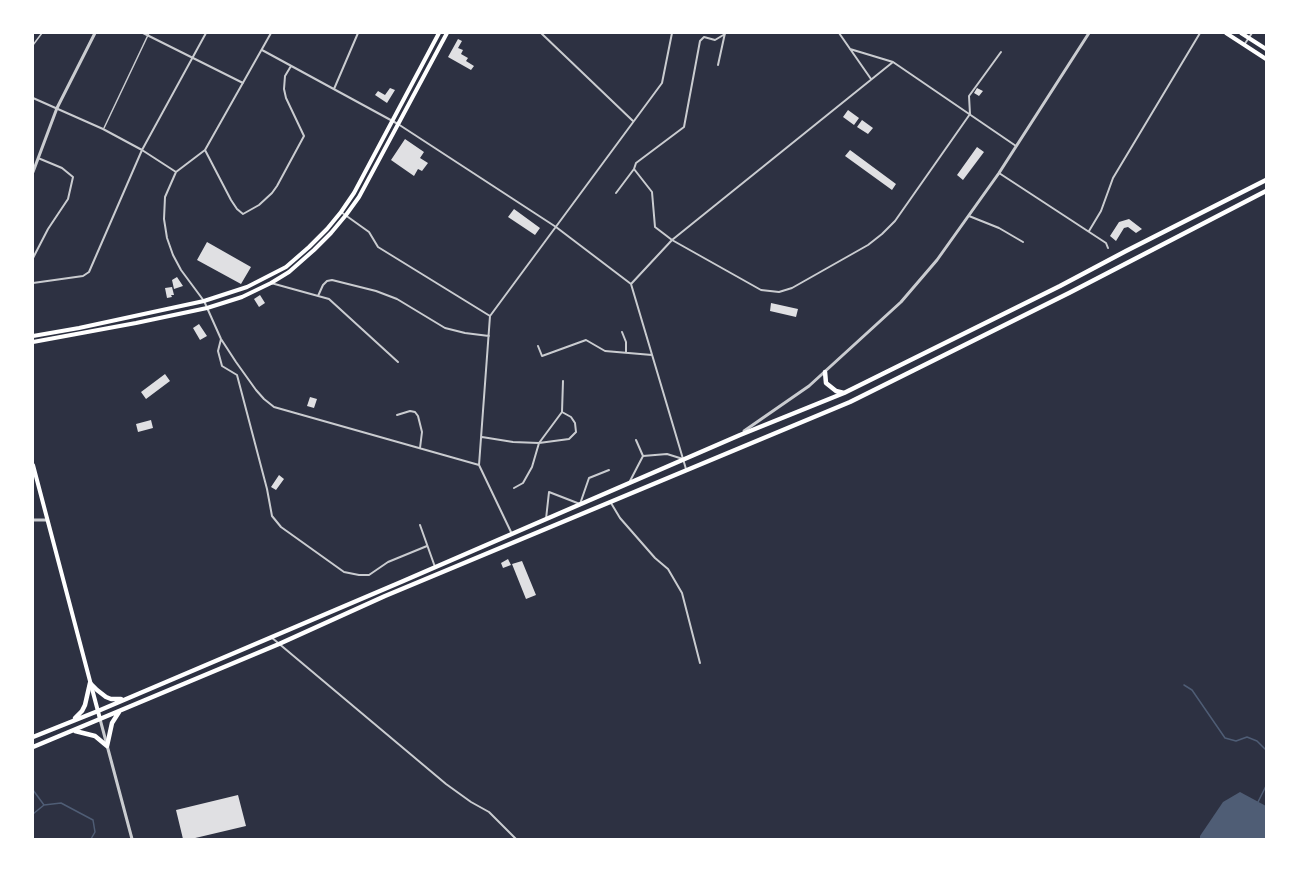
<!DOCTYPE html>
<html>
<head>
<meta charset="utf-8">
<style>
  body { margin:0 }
  #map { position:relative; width:1299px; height:872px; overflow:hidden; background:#2d3142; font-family:"Golos Text",sans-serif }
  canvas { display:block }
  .frame { position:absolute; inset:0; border:34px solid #fff; pointer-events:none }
</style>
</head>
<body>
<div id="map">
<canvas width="1299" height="872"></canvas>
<div class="frame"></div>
</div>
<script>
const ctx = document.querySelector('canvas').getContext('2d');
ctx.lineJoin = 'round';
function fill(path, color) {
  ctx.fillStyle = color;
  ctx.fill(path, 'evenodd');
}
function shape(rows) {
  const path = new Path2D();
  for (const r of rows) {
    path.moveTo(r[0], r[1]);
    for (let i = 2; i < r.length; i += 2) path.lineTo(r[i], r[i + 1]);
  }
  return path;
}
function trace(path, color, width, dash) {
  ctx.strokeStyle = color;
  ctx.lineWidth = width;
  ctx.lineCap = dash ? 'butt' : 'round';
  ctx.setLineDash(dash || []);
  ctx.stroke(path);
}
const water = shape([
  [1240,792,1266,806,1266,839,1200,839,1200,836,1223,802]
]);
const stream = shape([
  [1184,685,1192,690,1225,738,1236,741,1247,737,1257,741,1266,750],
  [33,790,44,805,61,803,93,820,95,832,91,839],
  [1258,802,1266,786],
  [33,814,44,805]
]);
const building = shape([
  [458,39,462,41,458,48,463,50,461,54,468,58,466,61,474,66,471,70,448,57],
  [390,88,395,90,387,103,375,95,378,91,385,95],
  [977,88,983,91,979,96,974,93],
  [848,110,859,118,854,125,843,117],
  [862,120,873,128,868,134,857,127],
  [405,139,424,152,420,158,428,163,422,171,418,169,414,176,391,160],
  [977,147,984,152,963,180,957,175],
  [850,150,896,184,892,190,845,156],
  [514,209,540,228,535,235,508,217],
  [1129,219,1142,229,1136,233,1128,227,1124,228,1116,241,1110,236,1119,222],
  [207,242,251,267,241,284,197,260],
  [177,277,183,286,174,289,172,280],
  [172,287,174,295,171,295,172,297,167,298,165,288],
  [260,295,265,303,259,307,254,299],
  [771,303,798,309,796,317,770,311],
  [199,324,207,336,200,340,193,328],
  [165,374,170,381,146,399,141,392],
  [310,397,317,399,314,408,307,406],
  [151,420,153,428,138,432,136,424],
  [279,475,284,479,276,490,271,487],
  [508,559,511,565,503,568,501,563],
  [522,561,536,595,526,599,512,564],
  [238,795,246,826,191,839,183,839,176,810]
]);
const service = shape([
  [33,45,42,33],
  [104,128,149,33]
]);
const minor = shape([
  [143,33,243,83],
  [271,33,205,150,176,172,165,197,164,219,167,238,173,255,181,270,204,301,221,339,236,362,256,390,264,399,274,407,479,465],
  [541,33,633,121],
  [839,33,871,79],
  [1244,45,1252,33],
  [850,49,893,62,1016,146],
  [262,50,398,124,556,227,631,284,686,469],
  [718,65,725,33],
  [334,89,358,33],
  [33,98,103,129,142,150,176,172],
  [205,150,231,200,237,209,243,214,259,205,272,193,277,186,304,136,286,98,284,89,285,76,291,66],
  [634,169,652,192,655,227,672,240,761,290,779,292,792,288,868,245,882,234,895,221,970,114,969,96,1001,52],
  [999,173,1106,243,1108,248],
  [616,193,634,169,636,163,684,127,700,41,704,37,715,40,725,34],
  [341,212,369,232,378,247,490,316],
  [969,216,999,228,1023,242],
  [1089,231,1101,211,1113,178,1200,33],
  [33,258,48,229,68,199,73,177,62,168,38,158],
  [33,283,83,276,89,272,142,150,206,33],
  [271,283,329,299,398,362],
  [631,284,672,240,893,62],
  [318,296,323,285,327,281,332,280,376,291,397,299,445,328,465,333,489,336],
  [622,332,626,342,626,352],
  [221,339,218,351,222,366,237,375,267,489,272,516,281,527,344,572,359,575,369,575,388,562,427,546],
  [538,346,542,356,586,340,605,351,652,355],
  [397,415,410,411,415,412,418,416,422,432,420,448],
  [482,437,513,442,539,443,569,439,576,432,575,423,571,417,562,412],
  [636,440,643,456],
  [630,481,643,456,667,454,683,459],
  [514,488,523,483,532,467,539,443,562,412,563,381],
  [611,503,620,518,655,558,668,569,682,593,700,663],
  [546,519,549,492,580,504,589,478,609,470],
  [420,525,435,567],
  [511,532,479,465,490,316,662,83,672,33],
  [271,637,446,784,471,802,489,812,516,839]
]);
const tertiary = shape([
  [33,172,57,108,95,33],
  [744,431,809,386,901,302,937,260,999,173,1089,33],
  [33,520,47,520],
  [100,719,132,839]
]);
const secondary = shape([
  [33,336,79,328,204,301,247,287,286,267,309,247,327,229,341,212,354,193,439,33],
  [33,342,136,323,207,308,242,297,271,283,289,272,314,250,331,233,346,215,359,197,447,33],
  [33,465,100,719]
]);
const primary = shape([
  [1226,33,1266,59],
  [1241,33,1266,49]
]);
const trunk = shape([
  [825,372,826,383,836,391,844,393],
  [90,683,97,690,106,697,111,699,121,699],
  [75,718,82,711,85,705,90,683],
  [75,731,95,736,107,746,112,723,119,712],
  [33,737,98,711,401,582,740,435,844,393,1060,286,1126,251,1266,180],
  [33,747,279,644,385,596,850,402,1069,293,1266,191]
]);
fill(water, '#4f5d75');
trace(stream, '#4f5d75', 1.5);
fill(building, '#e0e0e3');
trace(service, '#caccd0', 1.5);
trace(minor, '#caccd0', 2);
trace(tertiary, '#caccd0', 3);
trace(secondary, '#fff', 4);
trace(primary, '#fff', 4);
trace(trunk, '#fff', 4.5);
</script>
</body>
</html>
